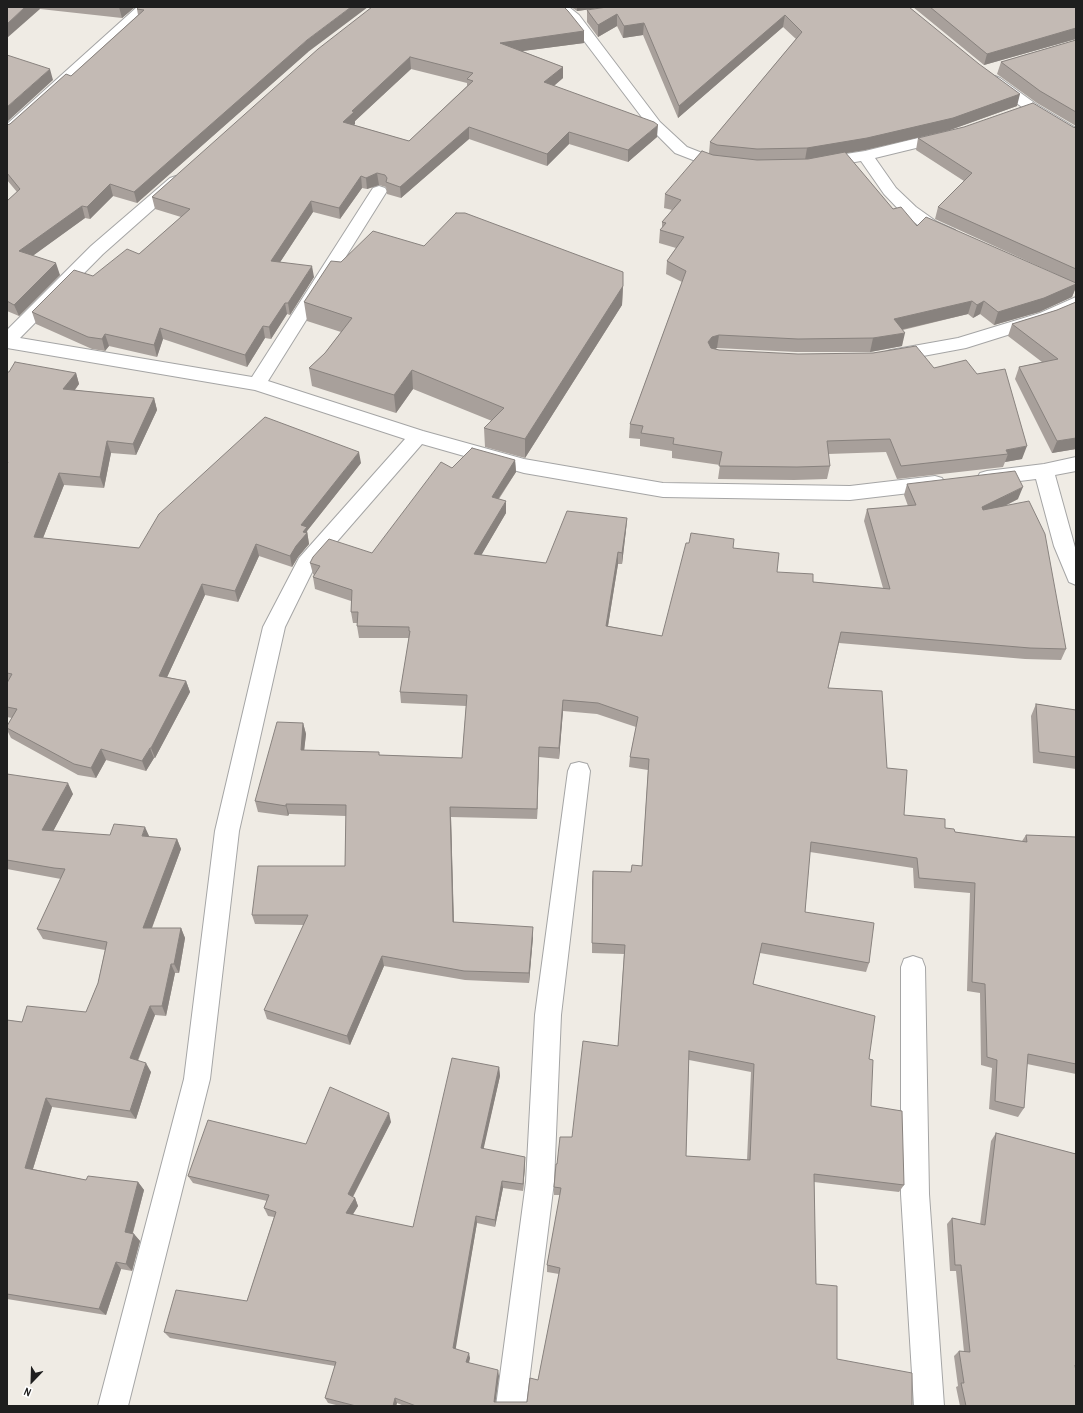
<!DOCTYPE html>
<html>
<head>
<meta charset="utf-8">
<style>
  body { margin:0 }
  #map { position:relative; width:1083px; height:1413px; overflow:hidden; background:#efebe4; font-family:"Archivo Narrow",sans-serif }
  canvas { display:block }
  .frame { position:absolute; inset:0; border:8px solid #1e1e1e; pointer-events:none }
  .north { position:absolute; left:12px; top:1361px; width:40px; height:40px; -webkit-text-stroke:3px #fff; paint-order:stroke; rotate:203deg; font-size:11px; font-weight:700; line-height:16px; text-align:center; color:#1e1e1e }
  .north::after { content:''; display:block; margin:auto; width:14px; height:18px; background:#1e1e1e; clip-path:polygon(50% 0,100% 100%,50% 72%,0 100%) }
</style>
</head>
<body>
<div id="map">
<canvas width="1083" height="1413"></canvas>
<div class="frame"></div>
<div class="north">N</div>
</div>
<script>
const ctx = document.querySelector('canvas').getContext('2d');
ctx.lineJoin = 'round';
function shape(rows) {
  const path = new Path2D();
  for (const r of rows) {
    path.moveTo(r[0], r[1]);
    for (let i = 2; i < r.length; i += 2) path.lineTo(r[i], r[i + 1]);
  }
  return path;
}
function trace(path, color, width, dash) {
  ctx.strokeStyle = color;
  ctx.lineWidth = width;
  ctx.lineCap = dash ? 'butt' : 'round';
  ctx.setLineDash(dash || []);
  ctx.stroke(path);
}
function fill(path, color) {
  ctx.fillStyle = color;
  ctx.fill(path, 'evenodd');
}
const street = shape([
  [137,7,152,7,13,135,7,137,7,124,137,7],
  [553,7,569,7,579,15,660,122,687,147,715,158,732,161,734,164,732,167,726,169,706,165,675,153,650,128,569,21,553,7],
  [995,76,1000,78,1036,104,1076,128,1076,140,1070,138,1026,110,990,84,987,81,990,78,995,76],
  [947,131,953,133,955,136,953,139,875,158,896,188,916,207,937,222,955,230,957,234,955,238,949,239,925,230,904,215,884,194,861,161,820,168,814,166,812,163,814,160,820,158,865,151,947,131],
  [176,176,182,178,184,181,182,184,103,254,20,338,252,377,371,191,373,188,379,186,385,188,387,191,268,381,423,431,524,459,663,483,850,486,935,476,942,478,945,483,942,488,935,490,850,500,663,497,524,473,422,444,314,568,285,627,239,831,210,1079,128,1406,98,1406,184,1079,215,831,263,627,299,558,405,439,255,390,7,348,7,330,91,246,170,178,176,176],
  [1076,297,1076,310,1052,321,966,348,891,362,885,360,882,356,885,352,891,350,958,338,1040,313,1076,297],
  [1076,457,1076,471,1055,475,1076,551,1076,585,1069,582,1054,546,1036,479,987,485,980,483,977,478,980,473,987,471,1044,464,1076,457],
  [579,762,587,764,590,771,561,1015,554,1182,526,1406,496,1406,526,1182,535,1015,568,771,571,764,579,762],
  [913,956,922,959,925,967,929,1194,944,1406,914,1406,901,1194,901,967,904,959,913,956]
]);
const wall = shape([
  [7,7,135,7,122,18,40,9],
  [139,7,308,52,137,203,113,196,90,219,85,218,32,256,60,275,19,316,7,311,7,201,17,192,7,180,7,125,10,124,71,76,138,15,137,9],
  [372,7,584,31,584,43,522,51,563,67,563,78,554,86,657,137,628,162,569,144,547,166,469,139,401,198,387,194,386,187,379,185,367,189,362,188,340,219,313,212,280,262,314,277,290,315,287,314,271,339,265,338,247,367,163,339,157,357,109,346,105,351,92,349,36,324,32,312,93,276,139,254,181,217,155,209,152,197],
  [411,69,467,83,467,86,409,141,354,125,355,124,355,121],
  [571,7,607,7,577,11],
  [909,7,1017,106,950,130,865,150,845,153,893,209,917,226,1060,276,935,219,938,207,964,181,916,150,918,138,1073,127,1076,128,1076,287,1072,297,1039,312,994,325,980,314,973,318,968,314,903,330,902,346,870,352,796,352,717,348,715,349,719,350,934,368,1022,459,1005,462,1003,467,897,479,886,452,828,454,830,466,827,479,794,480,718,479,720,465,672,458,672,451,640,446,640,439,629,438,630,424,682,282,666,274,667,261,676,248,659,243,660,230,662,228,662,222,672,210,664,208,665,194,709,153,710,142,796,39,783,27,678,118,643,35,623,38,617,26,598,37,587,22,587,10],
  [913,7,1076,7,1076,39,984,65],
  [1076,40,1076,126,1037,103,997,74,1001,62],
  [424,246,623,286,622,305,525,458,485,447,484,428,492,421,413,389,396,413,312,386,309,368,325,353,341,332,307,321,304,302,341,262],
  [1076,302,1076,449,1052,453,1015,379,1019,367,1042,362,1008,336,1012,324,1057,310],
  [7,372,76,373,79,384,75,390,154,398,157,410,136,455,111,453,104,488,64,485,43,538,139,548,361,463,307,531,309,544,298,557,292,567,259,556,238,602,205,595,167,677,186,681,190,692,155,758,154,758,146,771,106,760,96,778,78,775,11,738,7,730,7,726,12,718,7,717],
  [515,460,516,472,499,499,506,513,481,555,546,563,627,518,626,530,622,564,618,564,608,626,662,636,733,548,777,572,813,582,883,588,864,521,867,509,908,506,904,495,907,484,1018,499,1005,506,1066,649,1061,660,1025,659,839,643,828,688,887,768,904,815,955,832,1022,841,1026,835,1076,837,1076,1074,1027,1064,1024,1108,1018,1117,989,1109,992,1068,981,1065,980,993,967,991,970,893,914,888,913,868,810,852,805,912,869,963,866,972,760,953,753,984,869,1059,871,1106,904,1185,899,1192,814,1182,816,1284,837,1359,912,1406,404,1406,397,1403,396,1406,340,1406,328,1403,325,1398,335,1366,170,1338,164,1332,247,1301,274,1217,268,1216,264,1208,267,1201,193,1183,188,1176,306,1144,391,1122,353,1197,355,1198,358,1206,352,1215,413,1227,499,1067,500,1076,483,1149,525,1157,525,1165,523,1191,503,1188,495,1227,477,1223,455,1348,470,1358,469,1363,499,1376,495,1402,527,1402,538,1380,559,1274,547,1272,547,1265,560,1195,554,1195,554,1187,557,1164,572,1137,618,1045,624,954,592,953,592,881,593,871,631,872,642,866,648,770,629,767,630,757,636,727,597,714,563,711,559,759,539,757,537,819,451,817,454,922,533,937,529,983,465,980,384,966,350,1045,267,1019,264,1010,304,925,255,924,252,915,345,866,346,816,289,814,288,816,258,812,255,801,303,723,306,734,304,750,380,755,462,758,466,706,401,703,400,692,409,638,359,638,357,626,357,623,353,623,351,612,351,601,315,589,313,577,314,575,313,574,310,563,372,553,452,468],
  [689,1060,751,1072,747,1160,686,1156],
  [1036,704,1076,710,1076,769,1033,763,1031,716],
  [7,774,73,794,53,831,110,835,149,837,177,839,181,849,152,928,181,928,185,938,179,973,175,973,166,1016,155,1015,138,1061,151,1072,136,1119,52,1107,33,1169,86,1180,138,1182,144,1190,133,1233,140,1241,132,1271,121,1269,106,1315,7,1299,7,1020,22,1022,86,1012,98,983,105,950,43,939,37,929,61,879,7,869],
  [996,1133,1076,1154,1076,1406,960,1406,956,1387,958,1386,954,1356,959,1351,964,1352,956,1271,950,1271,947,1224,952,1218,980,1224,991,1141]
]);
const shadedWall = shape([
  [25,7,39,7,40,9,7,38,7,24],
  [119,7,135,7,122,18],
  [351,7,368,7,308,52,137,203,134,192,307,40],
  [577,7,607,7,577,11],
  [617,14,617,26,598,37,598,25],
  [785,15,783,27,678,118,679,106],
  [644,23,643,35,623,38,624,26],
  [1076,28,1076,39,984,65,987,54],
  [584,31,584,43,500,54,500,43],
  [410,57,411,69,355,121,355,124,344,134,343,122,352,111],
  [563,67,563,78,544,94,544,82],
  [50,69,53,80,7,122,7,107],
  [1020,94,1017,106,950,130,865,150,805,160,807,148],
  [658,125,657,137,628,162,628,150],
  [469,127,469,139,401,198,400,187],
  [569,132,569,144,547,166,547,154],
  [377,173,379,185,367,189,366,178],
  [361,176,362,188,340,219,339,208],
  [110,184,113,196,90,219,87,207],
  [311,201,313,212,273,273,271,261],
  [82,206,85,218,23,263,19,251],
  [56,263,60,275,19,316,14,305],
  [312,266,314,277,290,315,288,303],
  [1076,284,1076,287,1072,297,1039,312,994,325,998,312],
  [623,286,622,305,525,458,525,439],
  [972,301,968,314,891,332,894,319],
  [984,301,980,314,973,318,977,305],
  [285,303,287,314,271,339,269,327],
  [263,326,265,338,247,367,245,355],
  [160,328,163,339,157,357,154,345],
  [905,333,902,346,870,352,873,338],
  [105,334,109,346,105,351,102,339],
  [719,335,717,348,711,351,708,342,712,337],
  [412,370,413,389,396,413,394,395],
  [76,373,79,384,67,400,63,389],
  [154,398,157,410,136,455,133,444],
  [1076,438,1076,449,1052,453,1057,441],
  [107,441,111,453,104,488,100,477],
  [1027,446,1022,459,1005,462,1008,454,1006,450],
  [359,452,361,463,307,531,309,544,298,557,292,567,290,556,301,525],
  [515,460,516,472,492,508,492,497],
  [59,473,64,485,39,548,34,537],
  [1023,487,1018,499,978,519,982,507],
  [506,501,506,513,475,566,474,554],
  [627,518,626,530,622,564,622,553],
  [256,544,259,556,238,602,235,591],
  [618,552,618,564,606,638,606,626],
  [202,584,205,595,163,686,159,676],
  [186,681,190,692,155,758,151,748],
  [563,700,563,711,559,759,559,748],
  [303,723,306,734,303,761,301,750],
  [539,747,539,757,537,819,537,809],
  [150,748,154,758,146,771,142,761],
  [101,749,106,760,96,778,91,768],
  [68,783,73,794,48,841,42,830],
  [286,804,289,814,288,816,286,806],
  [450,807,451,817,454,931,453,922],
  [145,827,150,838,142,836],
  [177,839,181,849,148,938,143,928],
  [533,927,533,937,529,983,529,973],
  [181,928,185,938,179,973,174,964],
  [382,956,384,966,350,1045,347,1036],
  [171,964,175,973,166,1016,162,1006],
  [150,1006,155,1015,135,1067,130,1058],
  [146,1063,151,1072,136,1119,130,1111],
  [499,1067,500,1076,482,1156,481,1148],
  [46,1098,52,1107,31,1175,25,1168],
  [389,1113,391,1122,350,1202,348,1194],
  [525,1157,525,1165,523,1191,523,1184],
  [502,1181,503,1188,495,1227,495,1220],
  [138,1182,144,1190,131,1239,125,1232],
  [355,1198,358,1206,349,1221,346,1213],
  [476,1216,477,1223,455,1353,453,1348],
  [134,1234,140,1241,132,1271,126,1264],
  [116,1262,121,1269,106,1315,99,1309],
  [469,1353,470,1358,467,1368,466,1362],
  [498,1370,499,1376,495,1406,494,1402],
  [395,1398,397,1403,396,1406,393,1406]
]);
const building = shape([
  [7,7,25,7,7,24,7,7],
  [139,7,351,7,307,40,134,192,110,184,87,207,82,206,19,251,56,263,14,305,7,301,7,201,20,189,7,173,7,125,10,124,66,74,71,76,144,10,137,9,139,7],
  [372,7,564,7,568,11,584,31,500,43,563,67,544,82,654,122,658,125,628,150,569,132,547,154,469,127,400,187,386,182,387,178,385,175,377,173,366,178,361,176,339,208,311,201,271,261,312,266,288,303,285,303,269,327,263,326,245,355,160,328,154,345,105,334,102,339,88,337,32,312,74,270,93,276,127,249,139,254,190,209,152,197,318,49,372,7],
  [410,57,473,73,467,79,473,81,409,141,343,122,354,112,352,111,410,57],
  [607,7,909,7,979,64,1020,94,953,118,867,138,807,148,757,149,717,145,710,142,802,32,785,15,679,106,644,23,624,26,617,14,598,25,587,10,607,7],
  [930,7,1076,7,1076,28,987,54,930,7],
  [1076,40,1076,112,1040,91,1001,62,1076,40],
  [7,55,50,69,7,107,7,55],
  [1033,103,1073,127,1076,128,1076,269,938,207,972,173,918,138,964,127,1033,103],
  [702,151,713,155,757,160,808,159,845,152,893,209,901,207,917,226,926,217,1076,283,1076,284,1044,298,998,312,984,301,977,305,972,301,894,319,905,333,873,338,798,339,719,335,712,337,708,342,711,348,719,350,798,354,873,353,916,346,934,368,966,360,977,374,1005,369,1027,446,1006,450,1008,454,901,466,890,439,827,441,830,466,797,467,719,466,722,452,673,444,674,438,641,433,643,426,630,424,686,271,667,261,684,237,660,230,666,223,662,222,681,200,665,194,702,151],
  [456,213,465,213,623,272,623,286,525,439,484,428,504,408,412,370,394,395,309,368,325,353,352,318,304,302,331,261,341,262,373,231,424,246,456,213],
  [1076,302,1076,438,1057,441,1019,367,1058,359,1012,324,1057,310,1076,302],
  [15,362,76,373,63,389,154,398,133,444,107,441,100,477,59,473,34,537,139,548,159,514,265,417,359,452,301,525,307,527,303,532,307,533,296,546,290,556,256,544,235,591,202,584,159,676,186,681,151,748,150,748,142,761,101,749,91,768,74,764,7,728,7,726,17,709,7,707,7,683,12,674,7,673,7,464,8,462,7,462,7,372,9,372,15,362],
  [472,448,515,460,492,497,506,501,474,554,546,563,567,511,627,518,622,553,618,552,606,626,662,636,686,543,689,543,691,533,734,539,733,548,779,553,777,572,813,574,813,582,890,589,867,509,916,505,907,484,1015,471,1023,487,982,507,983,510,1029,501,1045,534,1066,649,1030,648,841,632,828,688,882,691,887,768,907,770,904,815,945,819,945,828,954,829,955,832,1027,842,1026,835,1076,837,1076,1064,1028,1054,1024,1108,995,1101,997,1060,987,1057,985,984,972,982,975,883,919,878,917,858,811,842,805,912,874,923,869,963,762,943,753,984,875,1016,869,1059,873,1060,871,1106,902,1111,904,1185,814,1174,816,1284,837,1286,837,1359,912,1373,912,1406,416,1406,395,1398,393,1406,356,1406,325,1398,336,1362,164,1332,176,1290,247,1301,276,1212,264,1208,269,1195,188,1176,208,1120,306,1144,330,1087,389,1113,348,1194,355,1198,346,1213,413,1227,452,1058,499,1067,481,1148,525,1157,523,1184,502,1181,495,1220,476,1216,453,1348,469,1353,466,1362,498,1370,494,1402,527,1402,530,1378,538,1380,560,1268,547,1265,561,1188,554,1187,556,1164,557,1164,560,1137,572,1137,583,1041,618,1046,625,945,592,943,593,871,631,872,632,865,642,866,649,759,630,757,638,717,598,703,563,700,559,748,539,747,537,809,450,807,453,922,533,927,529,973,464,971,382,956,347,1036,264,1010,308,915,252,915,258,866,345,866,346,805,286,804,286,806,255,801,277,722,303,723,301,750,379,752,379,755,462,758,467,695,400,692,410,631,409,631,409,627,357,626,358,612,351,612,352,590,313,577,320,566,310,563,313,557,329,539,372,553,441,462,452,468,472,448],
  [689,1051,754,1064,750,1160,686,1156,689,1051],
  [1036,704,1076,710,1076,757,1039,752,1036,704],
  [7,774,68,783,42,830,110,835,114,824,145,827,142,836,177,839,143,928,181,928,174,964,171,964,162,1006,150,1006,130,1058,146,1063,130,1111,46,1098,25,1168,86,1180,88,1176,138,1182,125,1232,134,1234,126,1264,116,1262,99,1309,7,1294,7,1020,22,1022,27,1006,86,1012,98,983,107,942,37,929,65,869,54,868,7,860,7,774],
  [996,1133,1076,1154,1076,1365,1075,1365,1076,1372,1076,1406,966,1406,961,1383,964,1383,959,1351,970,1352,961,1265,955,1265,952,1218,985,1225,996,1133]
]);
trace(street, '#a5a5a5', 2);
fill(street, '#fff');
fill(wall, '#a8a09b');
fill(shadedWall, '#88827e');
fill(building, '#c3bab4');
trace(building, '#88827e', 1);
</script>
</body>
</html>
